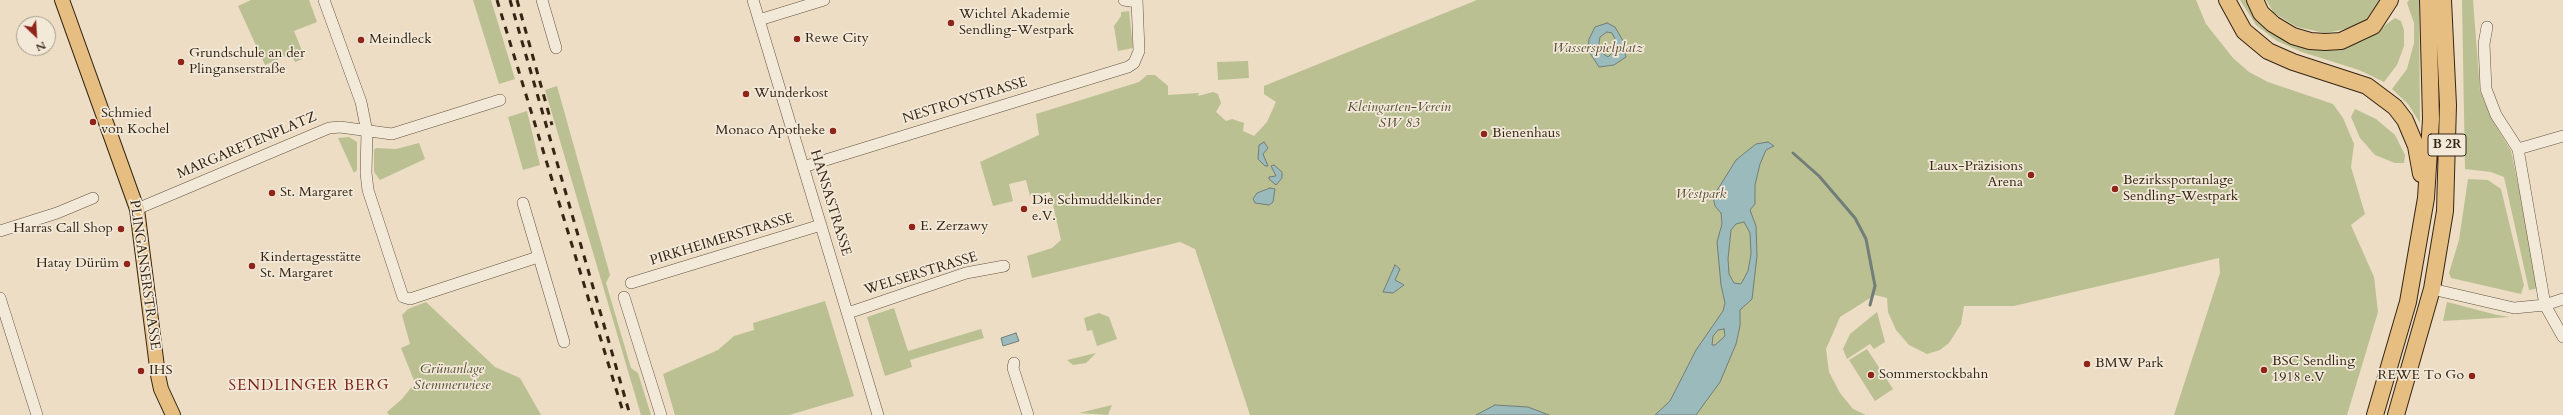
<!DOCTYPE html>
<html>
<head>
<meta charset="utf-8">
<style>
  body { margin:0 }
  #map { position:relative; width:2563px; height:415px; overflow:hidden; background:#ecddc4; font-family:Cardo,serif }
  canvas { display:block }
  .north { position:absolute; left:16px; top:16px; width:40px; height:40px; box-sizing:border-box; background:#f3e9d9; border:1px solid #a79b8a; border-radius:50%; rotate:155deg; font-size:11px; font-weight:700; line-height:16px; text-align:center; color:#352513 }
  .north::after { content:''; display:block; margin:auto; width:14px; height:18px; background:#8f2418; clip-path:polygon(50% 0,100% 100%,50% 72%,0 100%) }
</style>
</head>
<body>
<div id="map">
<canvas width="2563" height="415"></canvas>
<div class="north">N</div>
</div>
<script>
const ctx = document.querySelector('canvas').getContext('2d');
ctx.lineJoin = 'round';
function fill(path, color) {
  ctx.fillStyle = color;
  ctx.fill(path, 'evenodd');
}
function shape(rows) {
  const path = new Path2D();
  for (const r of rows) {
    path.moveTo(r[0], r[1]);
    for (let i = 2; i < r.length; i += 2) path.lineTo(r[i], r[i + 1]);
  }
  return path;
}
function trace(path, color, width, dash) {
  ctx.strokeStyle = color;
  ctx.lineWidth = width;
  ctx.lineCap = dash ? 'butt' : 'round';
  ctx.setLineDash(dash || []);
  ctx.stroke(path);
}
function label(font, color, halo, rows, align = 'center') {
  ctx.font = font + ' Cardo,serif';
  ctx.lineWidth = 3.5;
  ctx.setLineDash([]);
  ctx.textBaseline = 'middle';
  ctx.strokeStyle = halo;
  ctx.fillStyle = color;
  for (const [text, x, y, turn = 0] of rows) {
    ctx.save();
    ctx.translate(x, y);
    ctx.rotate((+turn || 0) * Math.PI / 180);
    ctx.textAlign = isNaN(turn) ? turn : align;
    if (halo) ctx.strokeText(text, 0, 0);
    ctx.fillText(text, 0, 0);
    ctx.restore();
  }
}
const green = shape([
  [251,0,309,0,317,22,294,31,305,58,295,62,291,54,265,65,238,6],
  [473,0,491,0,515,79,499,84],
  [1477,0,2196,0,2206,24,2233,58,2249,72,2268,82,2333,104,2343,118,2354,144,2351,167,2365,214,2351,225,2374,277,2378,312,2347,415,2174,415,2220,273,2219,258,2014,306,1964,306,1961,324,1949,343,1940,350,1927,354,1909,345,1896,330,1888,312,1887,298,1875,295,1840,317,1826,349,1829,372,1840,393,1853,409,1866,415,1250,415,1195,249,1180,242,1032,278,1027,256,1052,248,1061,240,1050,192,1030,196,1026,180,1009,184,1013,201,993,206,980,162,1039,135,1036,114,1139,82,1147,75,1155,75,1168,86,1168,95,1199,93,1198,96,1213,92,1218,94,1221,103,1216,112,1226,121,1232,119,1244,123,1243,131,1254,136,1267,122,1276,102,1264,94,1264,86],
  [2240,0,2249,0,2282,37,2373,34,2395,18,2401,21,2404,30,2404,46,2397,65,2384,82,2359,70,2302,52,2277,41,2256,25],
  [2266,0,2384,0,2375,15,2352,28,2325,33,2297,27,2274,13],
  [2409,0,2419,0,2420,123,2408,104,2392,89,2407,69,2414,43,2414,23,2407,3],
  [2462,0,2473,0,2480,91,2491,118,2511,151,2540,288,2529,290,2504,177,2491,172,2465,169],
  [1129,11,1133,48,1118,51,1114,26,1121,16,1121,12],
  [1248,61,1249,78,1218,80,1217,62],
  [557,86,610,275,606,283,631,368,638,373,651,415,641,415,545,90],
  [2355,109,2376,119,2395,135,2405,155,2404,163,2395,163,2375,155,2360,138,2351,117],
  [527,111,540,165,523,170,508,117],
  [349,137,357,142,357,170,354,173,338,138],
  [419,143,425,159,380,180,374,172,374,150,376,148,396,149],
  [2468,179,2488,180,2501,189,2524,285,2521,294,2451,278,2449,273,2459,240],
  [825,301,854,396,789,415,675,415,663,374,718,350,734,336,754,330,753,323],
  [426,302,495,367,520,378,541,415,389,415,387,412,402,399,415,383,401,348,410,344,402,315,408,309],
  [2447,302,2497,315,2510,317,2443,321],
  [894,308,908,351,981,329,984,338,910,360,912,367,885,376,867,317],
  [1877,312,1885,342,1874,349,1870,344,1847,359,1843,349,1850,334],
  [1099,313,1109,317,1117,339,1097,346,1092,330,1087,331,1084,318],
  [1867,349,1893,389,1875,401,1849,360],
  [1096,353,1086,363,1073,365,1067,360],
  [1112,405,1108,415,1079,413]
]);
const water = shape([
  [1607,23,1615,27,1622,39,1626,57,1614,65,1599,67,1588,50,1589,39,1595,27,1607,23],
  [1607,32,1612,33,1615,39,1616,49,1608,57,1602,53,1599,43,1600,37,1607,32],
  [1264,142,1268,148,1263,154,1268,166,1265,166,1258,159,1259,145,1264,142],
  [1768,142,1774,146,1766,150,1760,164,1755,185,1755,204,1750,210,1756,226,1757,256,1752,299,1740,310,1740,326,1736,344,1720,382,1696,415,1655,415,1670,401,1696,350,1723,311,1725,303,1721,285,1717,242,1722,224,1721,213,1715,206,1713,197,1736,160,1756,144,1768,142],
  [1744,222,1750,233,1751,254,1748,271,1741,284,1734,283,1729,274,1728,259,1731,230,1736,224,1744,222],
  [1724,329,1725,336,1715,345,1712,345,1713,336,1718,330,1724,329],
  [1274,165,1282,172,1282,178,1276,185,1269,179,1269,177,1276,176,1271,166,1274,165],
  [1270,188,1275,189,1273,202,1269,205,1255,203,1253,199,1257,193,1270,188],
  [1395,265,1400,269,1395,280,1404,285,1393,293,1383,292,1395,265],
  [1016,333,1019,341,1003,346,1001,338,1016,333],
  [1495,405,1528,407,1549,415,1476,415,1495,405]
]);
const stream = shape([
  [1793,153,1819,176,1855,218,1866,239,1875,286,1870,305]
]);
const minor = shape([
  [324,0,361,102,367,132,366,173,368,190,403,297,410,299,538,257],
  [542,0,556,48],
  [753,0,878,415],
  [1124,0,1137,2],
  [759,20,824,0],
  [2487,27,2484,44,2486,89,2496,115,2518,149,2545,305,2563,337],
  [2518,149,2563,136],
  [803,167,1128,67,1134,63,1139,51,1137,0],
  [523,203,564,342],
  [137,209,329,128,340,127,392,134,500,100],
  [0,231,57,213,93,198],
  [631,283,821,225],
  [2432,289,2514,308,2545,305,2563,299],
  [624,297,661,415],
  [0,298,37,415],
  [848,313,966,273,1004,266],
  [1014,363,1013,368,1028,415]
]);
const major = shape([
  [62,0,137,209,158,375,161,389,173,415]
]);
const highway = shape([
  [2227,0,2244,31,2268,51,2293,62,2367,86,2395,107,2405,120,2416,146,2421,174],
  [2255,0,2261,13,2273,24,2293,36,2310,41,2325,42,2341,41,2373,26,2390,0],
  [2375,415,2408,302,2426,198,2431,119,2428,0],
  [2396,415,2432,289,2445,211,2448,105,2443,0]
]);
const rail = shape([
  [497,0,624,415],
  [510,0,630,415],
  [517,0,552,125]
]);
const markers = [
  [951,23,4,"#8f2418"],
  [797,39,4,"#8f2418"],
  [361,40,4,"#8f2418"],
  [181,62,4,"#8f2418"],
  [746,94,4,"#8f2418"],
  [93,122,4,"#8f2418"],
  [833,131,4,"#8f2418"],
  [1484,134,4,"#8f2418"],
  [2031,175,4,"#8f2418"],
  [2115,189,4,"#8f2418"],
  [272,193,4,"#8f2418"],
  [1024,209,4,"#8f2418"],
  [912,227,4,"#8f2418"],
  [121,229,4,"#8f2418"],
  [127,264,4,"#8f2418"],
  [252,266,4,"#8f2418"],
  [2087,364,4,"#8f2418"],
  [2264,370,4,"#8f2418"],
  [141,371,4,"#8f2418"],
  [1871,375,4,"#8f2418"],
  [2472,376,4,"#8f2418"]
];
const shields = [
  [2447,145,38]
];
const shieldNames = [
  ["B 2R",2447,145]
];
const poiNames = [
  ["Wichtel Akademie",959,15],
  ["Sendling-Westpark",959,31],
  ["Rewe City",805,39],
  ["Meindleck",369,40],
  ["Grundschule an der",189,54],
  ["Plinganserstraße",189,70],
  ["Wunderkost",754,94],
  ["Schmied",101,114],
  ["von Kochel",101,130],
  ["Monaco Apotheke",825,131,"right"],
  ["Bienenhaus",1492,134],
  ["Laux-Präzisions",2023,167,"right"],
  ["Arena",2023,183,"right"],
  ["Bezirkssportanlage",2123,181],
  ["Sendling-Westpark",2123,197],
  ["St. Margaret",280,193],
  ["Die Schmuddelkinder",1032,201],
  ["e.V.",1032,217],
  ["E. Zerzawy",920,227],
  ["Harras Call Shop",113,229,"right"],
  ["Kindertagesstätte",260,258],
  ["St. Margaret",260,274],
  ["Hatay Dürüm",119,264,"right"],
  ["BSC Sendling",2272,362],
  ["1918 e.V",2272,378],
  ["BMW Park",2095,364],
  ["IHS",149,371],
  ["Sommerstockbahn",1879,375],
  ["REWE To Go",2464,376,"right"]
];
const parkNames = [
  ["Wasserspielplatz",1598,49],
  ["Kleingarten-Verein",1399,108],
  ["SW 83",1399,124],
  ["Westpark",1701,195],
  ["Grünanlage",452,370],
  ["Stemmerwiese",452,386]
];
const streetNames = [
  ["NESTROYSTRASSE",965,101,-17],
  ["MARGARETENPLATZ",247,146,-23],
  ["HANSASTRASSE",830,203,73],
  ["PIRKHEIMERSTRASSE",722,240,-17],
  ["WELSERSTRASSE",921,274,-17],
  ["PLINGANSERSTRASSE",144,275,82]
];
const neighbourhoodNames = [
  ["SENDLINGER BERG",309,387]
];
fill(green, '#bac092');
fill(water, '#9bbabc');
trace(water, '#727e78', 1);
trace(stream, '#727e78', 3);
trace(minor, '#63533f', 12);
trace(major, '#352513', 16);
trace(highway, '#352513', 18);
trace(minor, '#f3e9d9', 11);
trace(major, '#e6be82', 14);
trace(highway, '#e6be82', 16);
trace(rail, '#352513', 3, [7, 7]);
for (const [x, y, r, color] of markers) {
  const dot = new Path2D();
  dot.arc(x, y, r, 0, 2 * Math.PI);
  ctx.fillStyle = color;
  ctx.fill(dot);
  trace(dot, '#f3e9d9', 1.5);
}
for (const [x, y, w] of shields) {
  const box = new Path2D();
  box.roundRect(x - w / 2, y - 11, w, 22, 3);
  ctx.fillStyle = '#f3e9d9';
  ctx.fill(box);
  trace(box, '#352513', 1);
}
label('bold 13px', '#352513', null, shieldNames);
label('14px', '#352513', '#f3e9d9', poiNames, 'left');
label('italic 14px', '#564c33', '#f3e9d9', parkNames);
label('14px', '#352513', '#f3e9d9', streetNames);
ctx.letterSpacing = '1px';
label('15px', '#7a1f14', '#f3e9d9', neighbourhoodNames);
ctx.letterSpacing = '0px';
</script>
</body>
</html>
